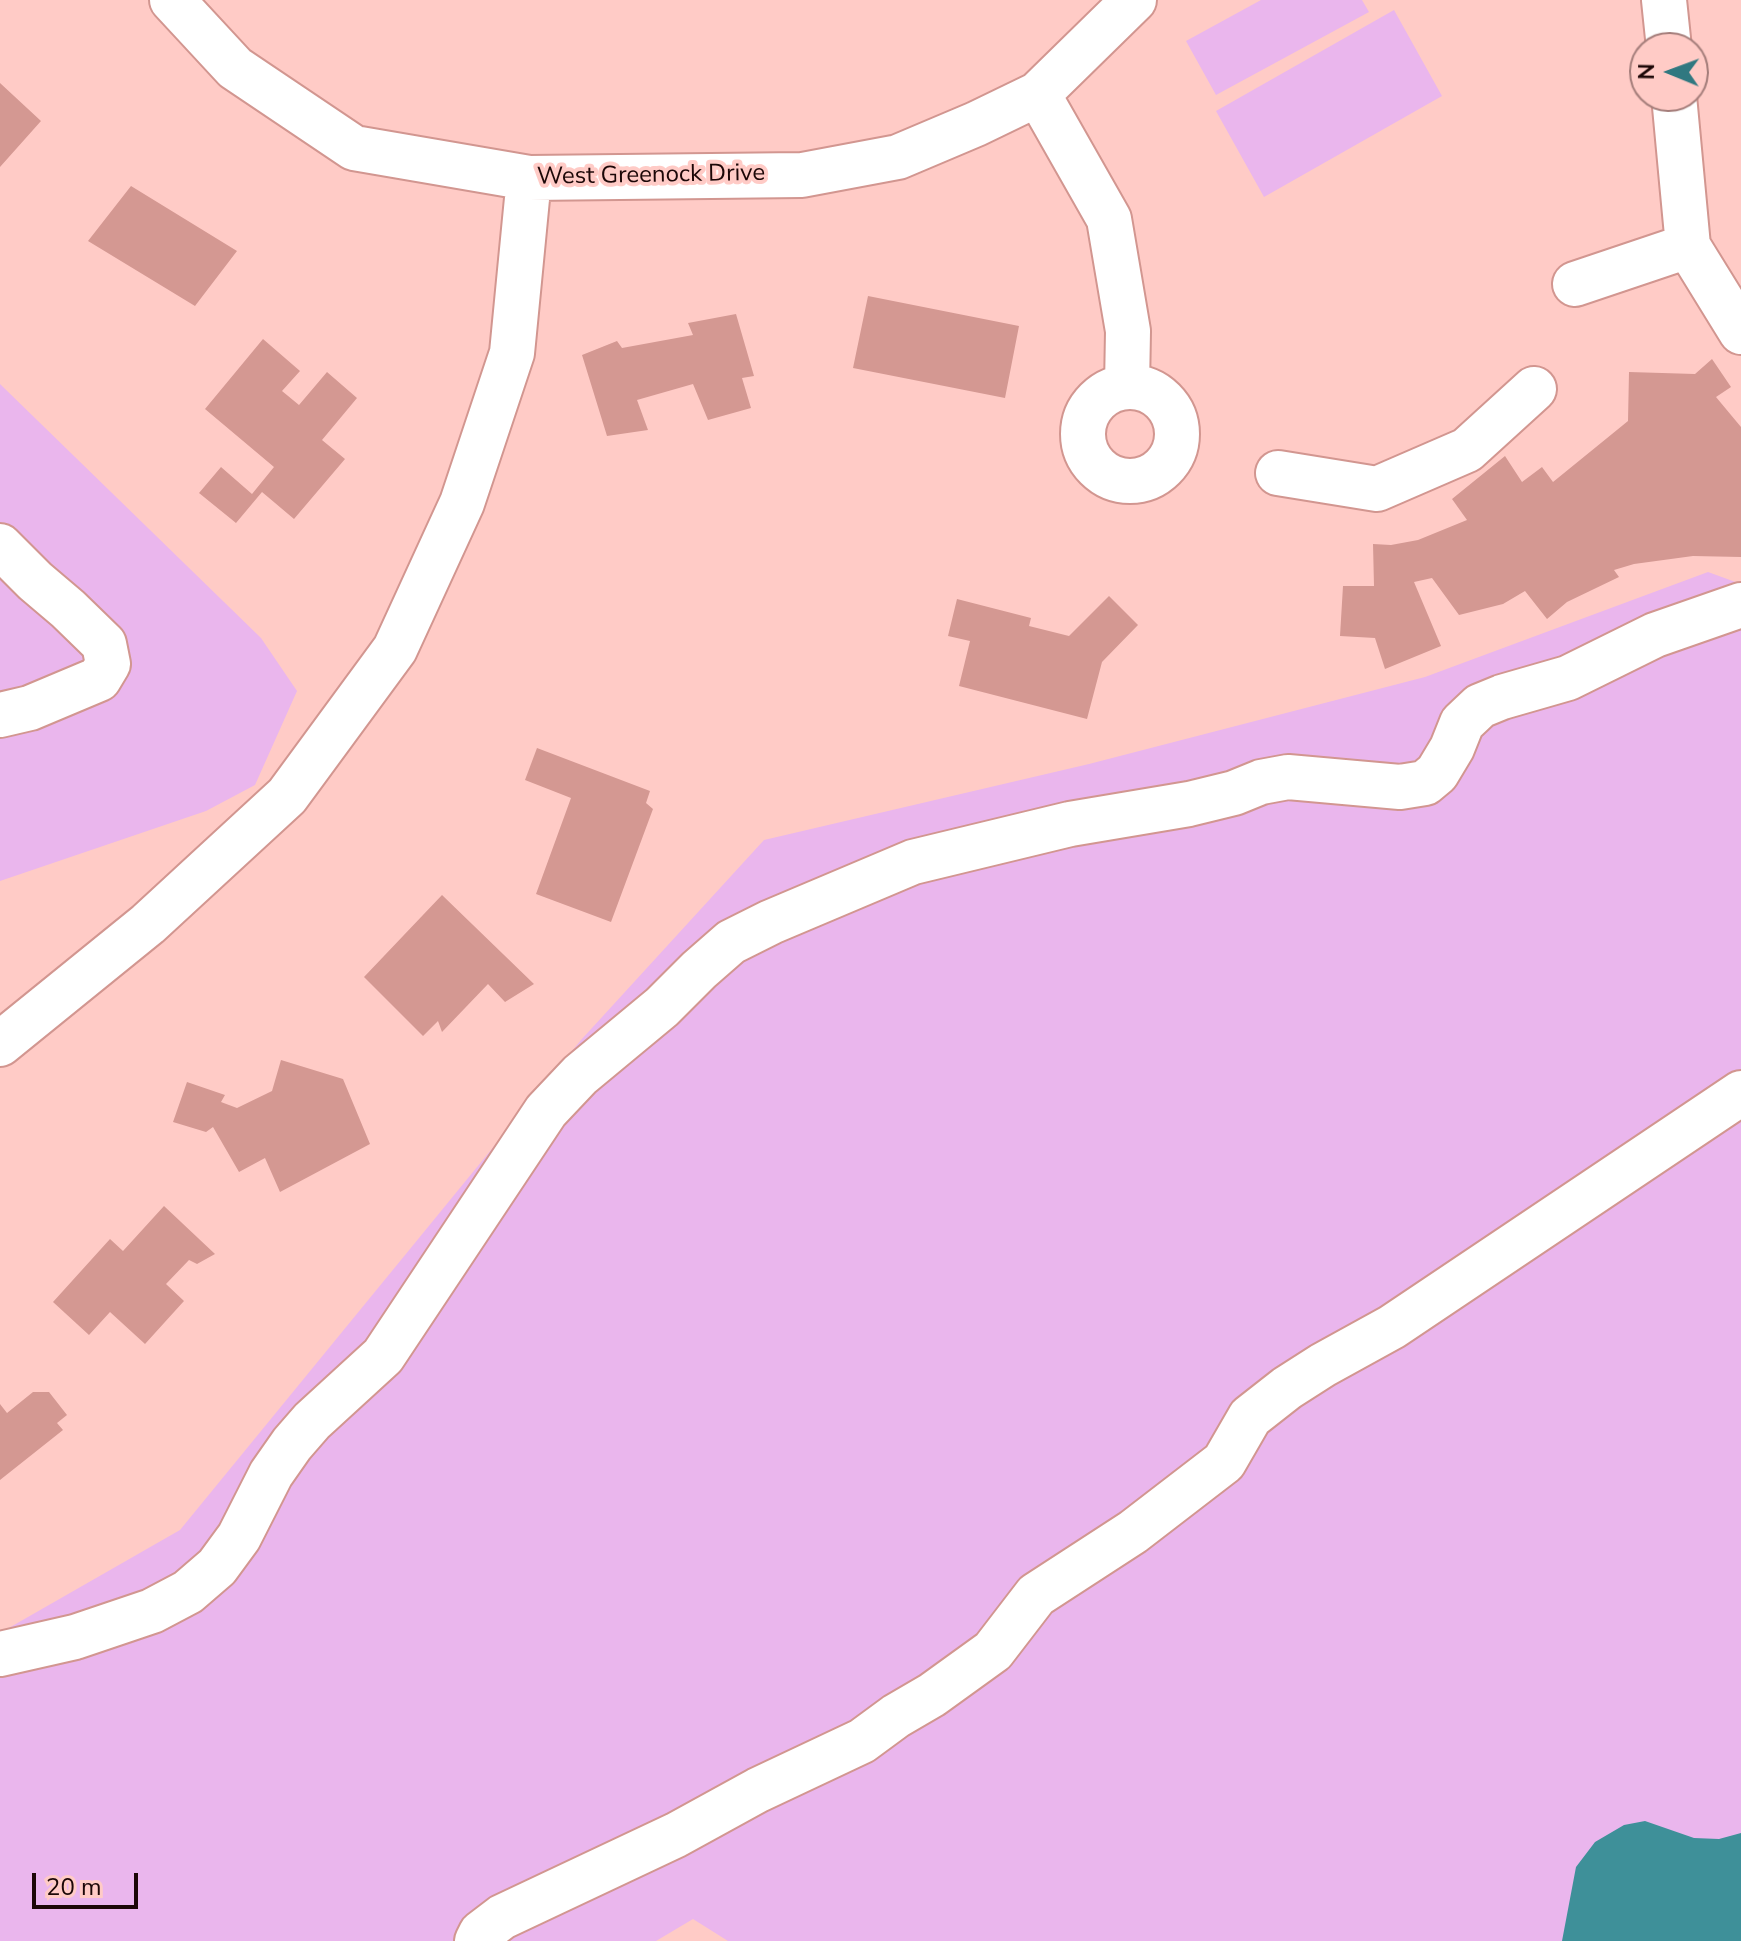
<!DOCTYPE html>
<html>
<head>
<meta charset="utf-8">
<style>
  body { margin:0 }
  #map { position:relative; width:1741px; height:1941px; overflow:hidden; background:#ffcbc6; font-family:"Nunito Sans",sans-serif }
  canvas { display:block }
  .north { position:absolute; left:1629px; top:32px; width:80px; height:80px; box-sizing:border-box; background:#ffcbc6; border:2px solid #a47d7a; border-radius:50%; rotate:271deg; font-size:22px; font-weight:700; line-height:32px; text-align:center; color:#1c0707 }
  .north::after { content:''; display:block; margin:auto; width:28px; height:36px; background:#307880; clip-path:polygon(50% 0,100% 100%,50% 72%,0 100%) }
  .scale { position:absolute; left:32px; top:1873px; width:106px; height:36px; box-sizing:border-box; border:4px solid #1c0707; border-top:0; padding-left:10px; font-size:24px; line-height:28px; white-space:nowrap; color:#1c0707; -webkit-text-stroke:6px #ffcbc6; paint-order:stroke }
</style>
</head>
<body>
<div id="map">
<canvas width="1741" height="1941"></canvas>
<div class="north">N</div>
<div class="scale">20 m</div>
</div>
<script>
const ctx = document.querySelector('canvas').getContext('2d');
ctx.lineJoin = 'round';
function fill(path, color) {
  ctx.fillStyle = color;
  ctx.fill(path, 'evenodd');
}
function shape(rows) {
  const path = new Path2D();
  for (const r of rows) {
    if (r.length === 3) {
      path.moveTo(r[0] + r[2], r[1]);
      path.arc(r[0], r[1], r[2], 0, 2 * Math.PI);
      continue;
    }
    path.moveTo(r[0], r[1]);
    for (let i = 2; i < r.length; i += 2) path.lineTo(r[i], r[i + 1]);
  }
  return path;
}
function trace(path, color, width, dash) {
  ctx.strokeStyle = color;
  ctx.lineWidth = width;
  ctx.lineCap = dash ? 'butt' : 'round';
  ctx.setLineDash(dash || []);
  ctx.stroke(path);
}
function label(font, color, halo, rows, align = 'center') {
  ctx.font = font + ' "Nunito Sans",sans-serif';
  ctx.lineWidth = 8;
  ctx.setLineDash([]);
  ctx.textBaseline = 'middle';
  ctx.strokeStyle = halo;
  ctx.fillStyle = color;
  for (const [text, x, y, turn = 0] of rows) {
    ctx.save();
    ctx.translate(x, y);
    ctx.rotate((+turn || 0) * Math.PI / 180);
    ctx.textAlign = isNaN(turn) ? turn : align;
    if (halo) ctx.strokeText(text, 0, 0);
    ctx.fillText(text, 0, 0);
    ctx.restore();
  }
}
const green = shape([
  [1261,0,1362,0,1369,12,1216,95,1186,41],
  [1394,10,1442,96,1264,197,1216,111],
  [0,384,261,638,297,691,255,785,206,811,0,881],
  [1708,572,1741,584,1741,1941,728,1941,693,1919,656,1941,0,1941,0,1633,180,1530,581,1040,764,840,1089,764,1425,677]
]);
const water = shape([
  [1645,1821,1694,1838,1719,1839,1741,1833,1741,1941,1562,1941,1576,1867,1595,1842,1624,1825]
]);
const building = shape([
  [0,83,41,121,0,167],
  [131,186,237,251,195,306,88,241],
  [868,296,1019,326,1005,398,853,368],
  [736,314,754,376,742,378,751,408,708,420,693,384,637,400,648,430,607,436,582,355,617,341,622,348,693,335,688,323],
  [263,339,300,371,282,391,299,405,327,372,357,398,322,440,345,459,294,519,262,492,236,523,199,493,221,467,252,494,274,467,205,409],
  [1712,359,1731,387,1716,397,1741,427,1741,557,1693,556,1634,564,1614,570,1619,577,1567,602,1547,619,1525,591,1503,604,1459,615,1432,578,1414,582,1441,646,1385,669,1375,638,1340,636,1343,586,1374,586,1373,544,1391,545,1418,540,1467,520,1452,499,1505,456,1522,482,1542,467,1553,482,1628,421,1629,372,1695,374],
  [1109,596,1138,625,1102,662,1087,719,959,686,970,641,948,636,957,599,1031,618,1029,626,1069,636],
  [537,748,650,791,646,803,653,809,611,922,536,894,571,798,525,780],
  [442,895,534,984,505,1002,488,984,442,1032,438,1021,423,1036,364,977],
  [281,1060,343,1079,370,1144,280,1192,265,1158,239,1172,213,1127,206,1132,173,1122,187,1082,225,1095,221,1102,237,1108,272,1091],
  [164,1206,215,1254,197,1264,189,1260,166,1284,184,1301,145,1344,110,1312,89,1335,53,1302,110,1239,123,1251],
  [33,1392,49,1392,67,1415,57,1423,63,1430,0,1480,0,1404,7,1413]
]);
const minor = shape([
  [172,0,235,68,354,148,529,178,802,175,898,157,976,124,1038,94,1134,0],
  [1664,0,1669,48],
  [1038,94,1109,219,1128,331,1127,387],
  [1674,96,1688,246,1741,332],
  [1575,284,1688,246],
  [1130,434,47],
  [1278,473,1377,489,1467,450,1534,389],
  [0,546,35,581,68,609,104,644,108,664,99,679,30,708,0,715],
  [0,1044,148,924,287,796,395,649,462,503,512,353,529,178],
  [0,1654,75,1637,152,1611,188,1592,217,1567,239,1537,271,1474,292,1444,312,1421,383,1356,546,1111,580,1075,662,1007,699,970,731,942,771,922,913,862,1070,824,1189,804,1234,793,1261,782,1288,777,1400,787,1425,783,1437,773,1452,748,1462,723,1480,706,1502,697,1568,678,1655,635,1741,605],
  [477,1941,481,1933,502,1917,676,1835,758,1790,862,1741,896,1716,932,1695,993,1651,1036,1595,1133,1532,1224,1462,1250,1417,1287,1388,1323,1365,1392,1327,1741,1093]
]);
const streetNames = [
  ["West Greenock Drive",651,176,-1]
];
fill(green, '#eab6ed');
fill(water, '#3e9099');
fill(building, '#d49892');
trace(minor, '#d29690', 48);
trace(minor, '#fff', 44);
label('24px', '#1c0707', '#ffcbc6', streetNames);
</script>
</body>
</html>
